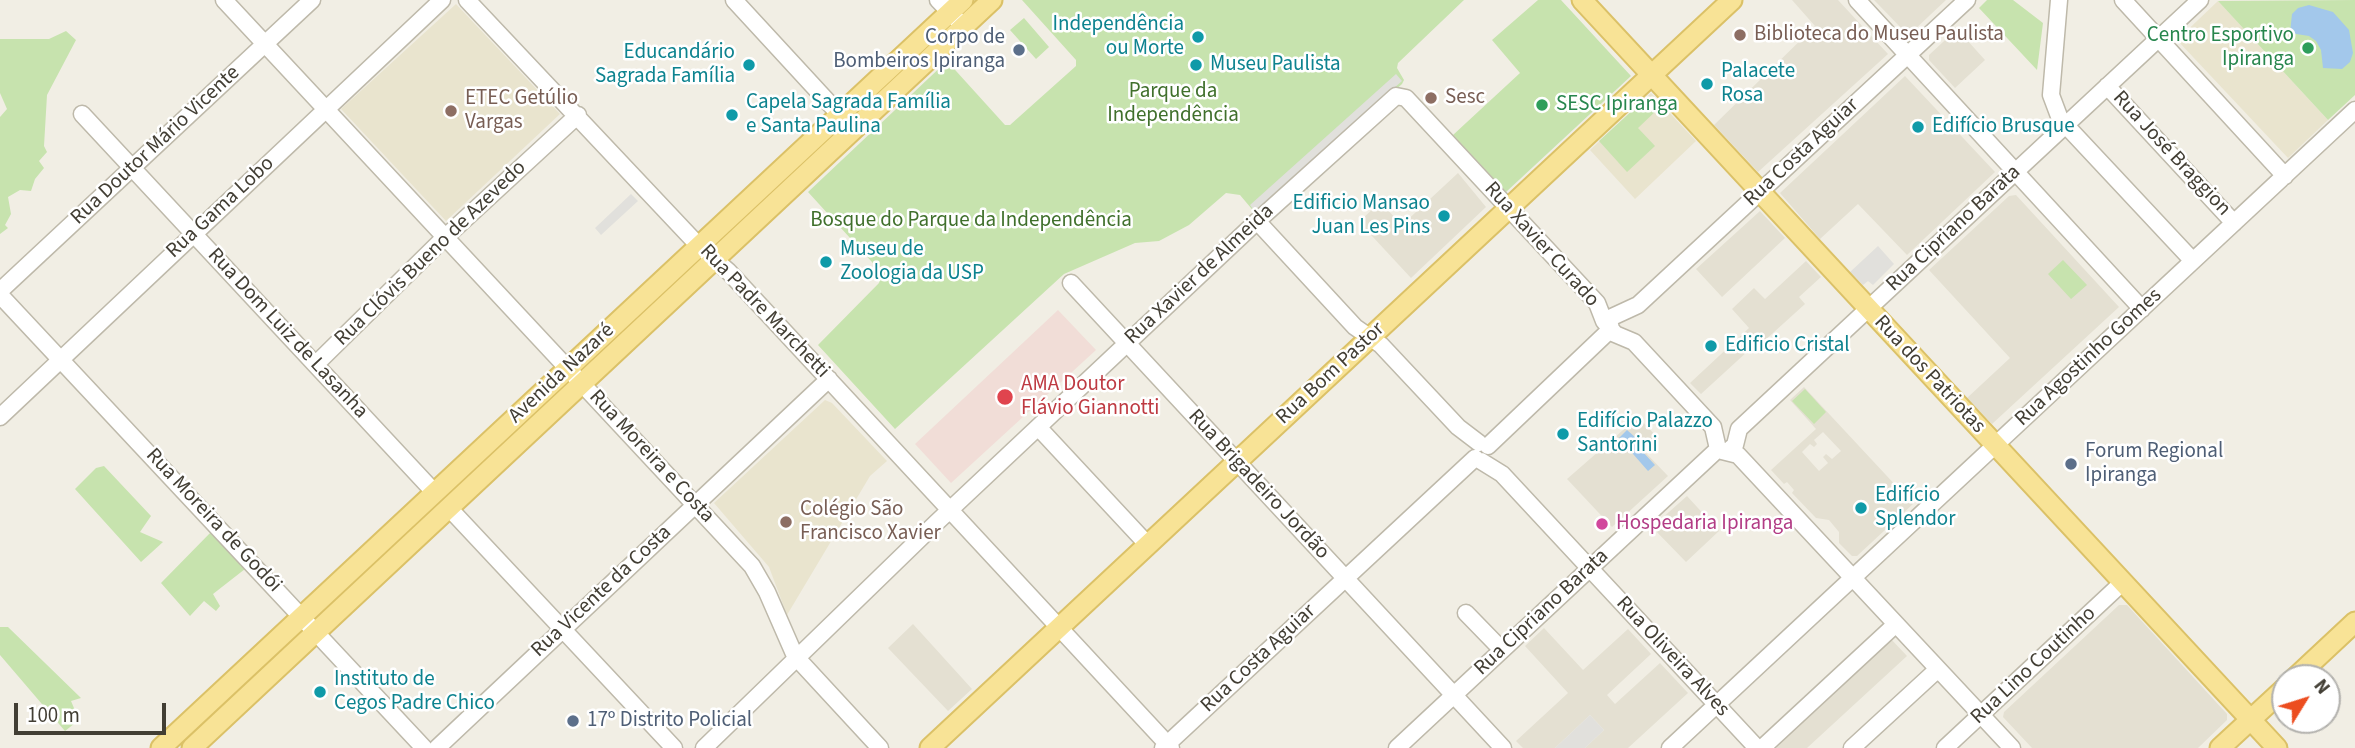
<!DOCTYPE html>
<html>
<head>
<meta charset="utf-8">
<style>
  body { margin:0 }
  #map { position:relative; width:2355px; height:748px; overflow:hidden; background:#f1eee4; font-family:"Source Sans 3",sans-serif }
  canvas { display:block }
  .north { position:absolute; left:2271px; top:664px; width:70px; height:70px; box-sizing:border-box; background:#fff; border:2px solid #b3b2ae; border-radius:50%; rotate:52deg; font-size:19px; font-weight:700; line-height:28px; text-align:center; color:#423e34 }
  .north::after { content:''; display:block; margin:auto; width:24px; height:32px; background:#ec4d1f; clip-path:polygon(50% 0,100% 100%,50% 72%,0 100%) }
  .scale { position:absolute; left:14px; top:703px; width:152px; height:32px; box-sizing:border-box; border:4px solid #423e34; border-top:0; padding-left:9px; font-size:21px; line-height:24px; white-space:nowrap; color:#423e34; -webkit-text-stroke:5px #fff; paint-order:stroke }
</style>
</head>
<body>
<div id="map">
<canvas width="2355" height="748"></canvas>
<div class="north">N</div>
<div class="scale">100 m</div>
</div>
<script>
const ctx = document.querySelector('canvas').getContext('2d');
ctx.lineJoin = 'round';
function fill(path, color) {
  ctx.fillStyle = color;
  ctx.fill(path, 'evenodd');
}
function shape(rows) {
  const path = new Path2D();
  for (const r of rows) {
    path.moveTo(r[0], r[1]);
    for (let i = 2; i < r.length; i += 2) path.lineTo(r[i], r[i + 1]);
  }
  return path;
}
function trace(path, color, width, dash) {
  ctx.strokeStyle = color;
  ctx.lineWidth = width;
  ctx.lineCap = dash ? 'butt' : 'round';
  ctx.setLineDash(dash || []);
  ctx.stroke(path);
}
function label(font, color, halo, rows, align = 'center') {
  ctx.font = font + ' "Source Sans 3",sans-serif';
  ctx.lineWidth = 5;
  ctx.setLineDash([]);
  ctx.textBaseline = 'middle';
  ctx.strokeStyle = halo;
  ctx.fillStyle = color;
  for (const [text, x, y, turn = 0] of rows) {
    ctx.save();
    ctx.translate(x, y);
    ctx.rotate((+turn || 0) * Math.PI / 180);
    ctx.textAlign = isNaN(turn) ? turn : align;
    if (halo) ctx.strokeText(text, 0, 0);
    ctx.fillText(text, 0, 0);
    ctx.restore();
  }
}
const residential = shape([
  [1792,0,1838,0,1888,54,1758,172,1714,125,1815,26],
  [1874,0,1946,0,1911,33,1905,32],
  [1957,29,1985,60,1955,88,1929,60,1929,55],
  [1905,76,1995,172,1907,255,1858,204,1820,239,1780,193],
  [1458,173,1486,207,1411,278,1359,222,1380,202,1402,225],
  [2016,195,2119,307,1992,424,1967,398,2010,358,1929,270,2009,196],
  [1760,211,1785,238,1722,297,1696,269],
  [1806,261,1821,277,1799,297,1805,304,1763,342,1760,340,1701,394,1690,383,1749,328,1732,309,1754,288,1765,299],
  [1804,387,1913,504,1857,556,1852,556,1839,543,1839,532,1829,520,1816,518,1792,493,1794,490,1787,482,1784,484,1771,470,1816,429,1790,400],
  [1823,432,1841,451,1832,459,1826,454,1823,457,1828,463,1819,471,1802,452,1810,444,1814,447,1817,444,1814,440],
  [1638,417,1658,438,1644,451,1668,476,1612,527,1567,479],
  [1687,496,1719,531,1686,562,1652,527],
  [2119,605,2127,605,2227,714,2227,720,2198,748,2032,748,2003,717,2004,712],
  [913,624,972,689,948,711,888,648],
  [1544,628,1583,670,1628,629,1651,654,1607,695,1615,704,1660,663,1688,693,1628,748,1585,748,1604,730,1590,715,1555,748,1523,748,1516,741,1568,693,1525,646],
  [1890,638,1907,656,1807,748,1777,748,1775,745]
]);
const education = shape([
  [2218,1,2328,120,2288,158,2177,40],
  [456,4,560,114,446,221,341,109],
  [1651,93,1696,141,1635,199,1590,150],
  [825,400,832,403,887,461,870,476,787,615,769,567,714,503]
]);
const medical = shape([
  [1058,310,1096,350,951,483,915,444]
]);
const green = shape([
  [1022,0,1464,0,1398,63,1397,68,1404,80,1402,84,1256,214,1240,195,1226,193,1189,225,1159,241,1135,243,1064,274,895,429,818,345,879,283,882,273,808,192,947,61,1005,125,1010,125,1076,66,1076,60],
  [1538,0,1561,0,1631,76,1506,192,1453,135,1520,73,1492,40],
  [1987,0,2013,0,2043,23,2037,70,1979,8],
  [2355,0,2355,95,2328,120,2218,1],
  [1024,18,1049,47,1036,59,1010,30],
  [66,31,76,40,47,95,44,146,47,152,39,161,44,168,35,179,31,191,20,190,8,197,11,214,5,225,8,228,0,234,0,117,7,109,0,93,0,39,49,39],
  [1647,97,1659,108,1638,128,1655,146,1627,172,1599,141],
  [2063,260,2087,285,2071,299,2048,274],
  [1805,389,1826,412,1814,424,1792,401],
  [104,466,151,516,140,532,163,542,141,562,75,489,96,468],
  [211,532,245,569,213,594,220,606,216,611,204,601,190,616,161,583],
  [0,627,8,627,81,698,71,701,79,720,65,731,0,655]
]);
const parking = shape([
  [1396,74,1402,81,1255,212,1250,205],
  [631,194,638,201,601,235,595,228],
  [1878,246,1894,264,1873,285,1868,281,1863,285,1850,272],
  [1590,715,1604,730,1585,748,1555,748]
]);
const water = shape([
  [2309,5,2333,12,2349,30,2353,53,2350,62,2342,69,2323,68,2321,50,2316,41,2309,36,2290,33,2292,14,2298,8],
  [1627,430,1645,446,1641,450,1655,465,1648,471,1619,438]
]);
const minor = shape([
  [224,0,752,566,767,592,795,656,880,748],
  [467,0,699,246,728,271,1171,748],
  [734,0,840,115],
  [938,0,964,27],
  [1857,0,2142,309],
  [2059,0,2051,95,2060,119,2193,261],
  [2123,0,2285,176],
  [2107,86,2234,223],
  [82,114,435,493],
  [1257,221,1355,327,1381,345,1458,427,1479,443],
  [1071,283,1503,748],
  [0,291,312,0],
  [0,295,424,748],
  [1611,329,1609,320,1612,317,1638,305,1967,0],
  [316,364,439,243,578,115],
  [0,417,442,0],
  [1038,427,1147,544],
  [1488,446,1611,329],
  [1722,451,1738,455,2012,748],
  [1728,451,1735,445,1739,429,2200,0],
  [1481,461,1502,474,1757,748],
  [449,508,674,748],
  [1466,613,1502,650],
  [437,748,829,379],
  [704,748,936,523,1254,224,1396,96,1406,98,1597,303,1604,321,1615,334,1634,342,1713,427,1718,449],
  [1163,748,1475,458],
  [1397,748,1718,449],
  [1670,748,2355,110],
  [1762,748,1896,624],
  [1852,748,1938,669],
  [1945,748,2122,583]
]);
const major = shape([
  [1582,0,2277,748],
  [2295,678,2355,622],
  [161,748,963,0],
  [192,748,992,0],
  [930,748,1732,0],
  [2220,748,2285,688]
]);
const markers = [
  [1740,35,7,"#8d6e63"],
  [1198,37,7,"#0f9aa8"],
  [2308,48,7,"#2e9e5b"],
  [1019,50,7,"#5c6f8a"],
  [749,65,7,"#0f9aa8"],
  [1196,65,7,"#0f9aa8"],
  [1707,84,7,"#0f9aa8"],
  [1431,98,7,"#8d6e63"],
  [1542,105,7,"#2e9e5b"],
  [451,111,7,"#8d6e63"],
  [732,115,7,"#0f9aa8"],
  [1918,127,7,"#0f9aa8"],
  [1444,216,7,"#0f9aa8"],
  [826,262,7,"#0f9aa8"],
  [1711,346,7,"#0f9aa8"],
  [1005,397,9,"#e0444e"],
  [1563,434,7,"#0f9aa8"],
  [2071,464,7,"#5c6f8a"],
  [1861,508,7,"#0f9aa8"],
  [786,522,7,"#8d6e63"],
  [1602,524,7,"#d1479c"],
  [320,692,7,"#0f9aa8"],
  [573,721,7,"#5c6f8a"]
];
const cultureNames = [
  ["Independência",1184,25,"right"],
  ["ou Morte",1184,49,"right"],
  ["Educandário",735,53,"right"],
  ["Sagrada Família",735,77,"right"],
  ["Museu Paulista",1210,65],
  ["Palacete",1721,72],
  ["Rosa",1721,96],
  ["Capela Sagrada Família",746,103],
  ["e Santa Paulina",746,127],
  ["Edifício Brusque",1932,127],
  ["Edificio Mansao",1430,204,"right"],
  ["Juan Les Pins",1430,228,"right"],
  ["Museu de",840,250],
  ["Zoologia da USP",840,274],
  ["Edificio Cristal",1725,346],
  ["Edifício Palazzo",1577,422],
  ["Santorini",1577,446],
  ["Edifício",1875,496],
  ["Splendor",1875,520],
  ["Instituto de",334,680],
  ["Cegos Padre Chico",334,704]
];
const educationNames = [
  ["Biblioteca do Museu Paulista",1754,35],
  ["Sesc",1445,98],
  ["ETEC Getúlio",465,99],
  ["Vargas",465,123],
  ["Colégio São",800,510],
  ["Francisco Xavier",800,534]
];
const leisureNames = [
  ["Centro Esportivo",2294,36],
  ["Ipiranga",2294,60],
  ["SESC Ipiranga",1556,105,"left"]
];
const serviceNames = [
  ["Corpo de",1005,38,"right"],
  ["Bombeiros Ipiranga",1005,62,"right"],
  ["Forum Regional",2085,452],
  ["Ipiranga",2085,476],
  ["17º Distrito Policial",587,721]
];
const parkNames = [
  ["Parque da",1173,92],
  ["Independência",1173,116],
  ["Bosque do Parque da Independência",971,221]
];
const streetNames = [
  ["Rua Doutor Mário Vicente",156,146,-43],
  ["Rua Costa Aguiar",1802,153,-43],
  ["Rua José Braggion",2171,154,47],
  ["Rua Gama Lobo",221,208,-43],
  ["Rua Cipriano Barata",1954,229,-43],
  ["Rua Xavier Curado",1541,245,48],
  ["Rua Clóvis Bueno de Azevedo",431,254,-44],
  ["Rua Xavier de Almeida",1200,275,-43],
  ["Rua Padre Marchetti",764,312,46],
  ["Rua Dom Luiz de Lasanha",287,334,47],
  ["Rua Agostinho Gomes",2089,358,-43],
  ["Avenida Nazaré",562,374,-43],
  ["Rua Bom Pastor",1331,374,-43],
  ["Rua dos Patriotas",1929,375,47],
  ["Rua Moreira e Costa",651,457,47],
  ["Rua Brigadeiro Jordão",1258,485,47],
  ["Rua Moreira de Godói",213,521,47],
  ["Rua Vicente da Costa",602,592,-43],
  ["Rua Cipriano Barata",1542,613,-43],
  ["Rua Oliveira Alves",1672,657,47],
  ["Rua Costa Aguiar",1259,659,-43],
  ["Rua Lino Coutinho",2034,666,-43]
];
const healthNames = [
  ["AMA Doutor",1021,385],
  ["Flávio Giannotti",1021,409]
];
const hotelNames = [
  ["Hospedaria Ipiranga",1616,524]
];
fill(residential, '#e4e0d2');
fill(education, '#e9e4ce');
fill(medical, '#f1ddd7');
fill(green, '#c7e3ae');
fill(parking, '#e1e0dc');
fill(water, '#a3c8eb');
trace(minor, '#beb9aa', 19);
trace(major, '#dbc167', 23);
trace(minor, '#fff', 16);
trace(major, '#f8e396', 19);
for (const [x, y, r, color] of markers) {
  const dot = new Path2D();
  dot.arc(x, y, r, 0, 2 * Math.PI);
  ctx.fillStyle = color;
  ctx.fill(dot);
  trace(dot, '#fff', 2.5);
}
label('21px', '#0d838f', '#fff', cultureNames, 'left');
label('21px', '#785e54', '#fff', educationNames, 'left');
label('21px', '#27864d', '#fff', leisureNames, 'right');
label('21px', '#4e5e75', '#fff', serviceNames, 'left');
label('21px', '#40702c', '#fff', parkNames);
label('21px', '#423e34', '#fff', streetNames);
label('21px', '#be3a42', '#fff', healthNames, 'left');
label('21px', '#b23c85', '#fff', hotelNames, 'left');
</script>
</body>
</html>
